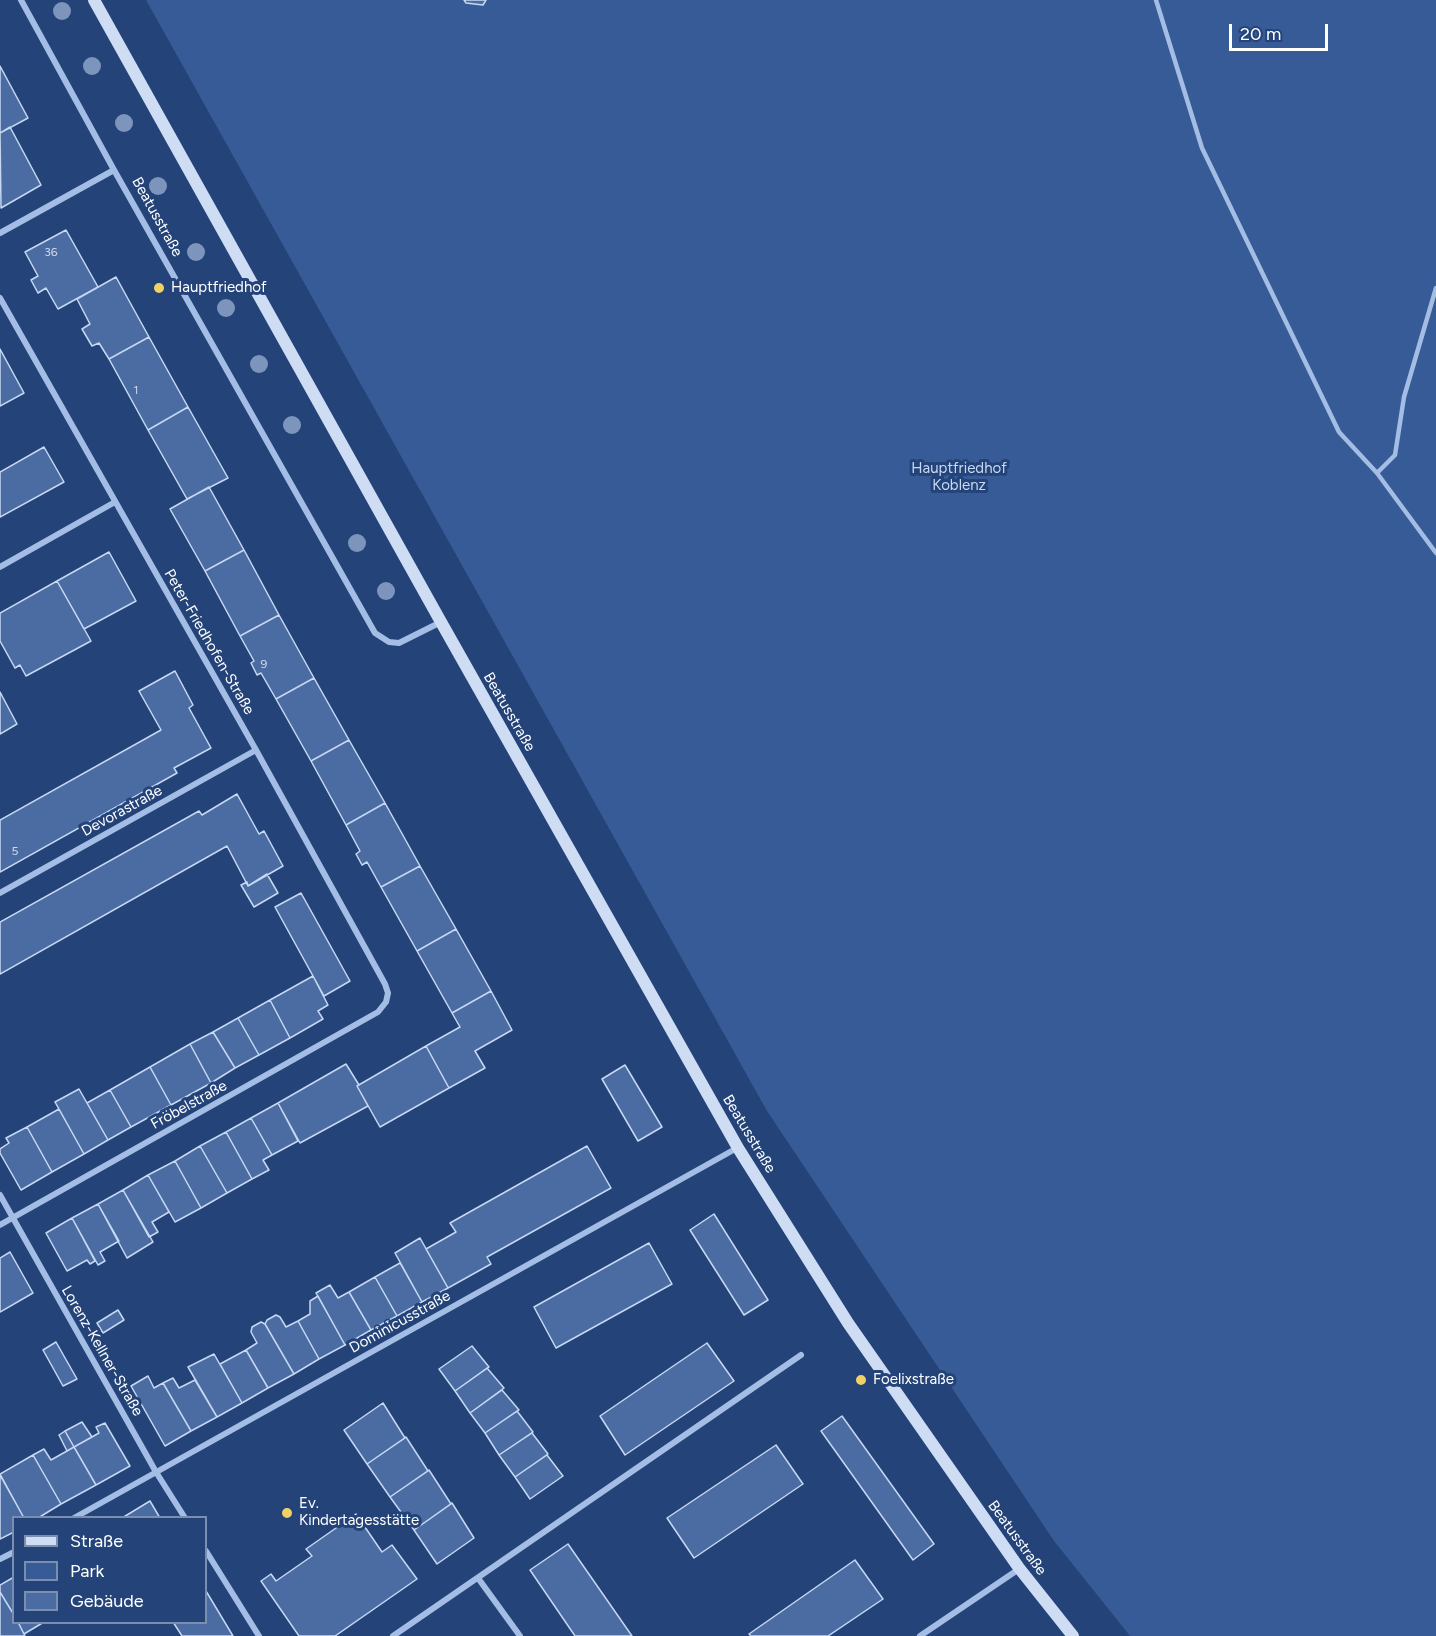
<!DOCTYPE html>
<html>
<head>
<meta charset="utf-8">
<style>
  body { margin:0 }
  #map { position:relative; width:1436px; height:1636px; overflow:hidden; background:#234379; font-family:Figtree,sans-serif }
  canvas { display:block }
  .legend { position:absolute; left:12px; top:1516px; width:195px; height:108px; box-sizing:border-box; background:#234379; border:2px solid #7b8eaf; margin:0; padding:8px 10px; list-style:none; font-size:18px; color:#fff }
  .legend li { display:flex; align-items:center; gap:12px; height:30px }
  .legend b { width:30px; border:2px solid #7b8eaf }
  .scale { position:absolute; left:1229px; top:24px; width:99px; height:27px; box-sizing:border-box; border:3px solid #fff; border-top:0; padding-left:8px; font-size:18px; line-height:21px; white-space:nowrap; color:#fff; -webkit-text-stroke:4px #234379; paint-order:stroke }
</style>
</head>
<body>
<div id="map">
<canvas width="1436" height="1636"></canvas>
<ul class="legend">
<li><b style="height:8px;background:#cedcf4"></b>Straße</li>
<li><b style="height:16px;background:#365b96"></b>Park</li>
<li><b style="height:16px;background:#4b6ca3"></b>Gebäude</li>
</ul>
<div class="scale">20 m</div>
</div>
<script>
const ctx = document.querySelector('canvas').getContext('2d');
ctx.lineJoin = 'round';
function fill(path, color) {
  ctx.fillStyle = color;
  ctx.fill(path, 'evenodd');
}
function shape(rows) {
  const path = new Path2D();
  for (const r of rows) {
    path.moveTo(r[0], r[1]);
    for (let i = 2; i < r.length; i += 2) path.lineTo(r[i], r[i + 1]);
  }
  return path;
}
function trace(path, color, width, dash) {
  ctx.strokeStyle = color;
  ctx.lineWidth = width;
  ctx.lineCap = dash ? 'butt' : 'round';
  ctx.setLineDash(dash || []);
  ctx.stroke(path);
}
function label(font, color, halo, rows, align = 'center') {
  ctx.font = font + ' Figtree,sans-serif';
  ctx.lineWidth = 6;
  ctx.setLineDash([]);
  ctx.textBaseline = 'middle';
  ctx.strokeStyle = halo;
  ctx.fillStyle = color;
  for (const [text, x, y, turn = 0] of rows) {
    ctx.save();
    ctx.translate(x, y);
    ctx.rotate((+turn || 0) * Math.PI / 180);
    ctx.textAlign = isNaN(turn) ? turn : align;
    if (halo) ctx.strokeText(text, 0, 0);
    ctx.fillText(text, 0, 0);
    ctx.restore();
  }
}
const green = shape([
  [146,0,1436,0,1436,1636,1130,1636,1054,1541,767,1111]
]);
const building = shape([
  [464,0,486,0,483,5,466,3,464,0],
  [0,66,28,118,0,133,0,66],
  [10,127,41,185,1,208,0,133,10,127],
  [66,230,98,287,58,309,46,288,38,293,31,280,38,276,25,252,66,230],
  [116,277,149,337,109,359,99,343,92,346,82,329,90,324,77,299,116,277],
  [149,337,188,407,148,430,109,359,149,337],
  [0,349,24,393,0,406,0,349],
  [188,407,228,478,187,499,148,430,188,407],
  [44,447,64,482,0,517,0,472,44,447],
  [209,487,244,550,205,571,170,509,209,487],
  [244,550,279,615,240,636,205,571,244,550],
  [109,552,136,601,84,629,57,581,109,552],
  [57,581,91,641,26,676,20,665,15,668,0,641,0,613,57,581],
  [279,615,314,678,276,699,261,673,257,675,251,663,254,661,240,636,279,615],
  [175,671,193,705,189,708,211,748,174,768,177,773,0,872,0,820,161,730,139,691,175,671],
  [314,678,349,740,311,761,276,699,314,678],
  [0,692,17,724,0,734,0,692],
  [349,740,385,803,346,825,311,761,349,740],
  [237,794,259,834,264,831,283,866,248,886,227,846,0,974,0,922,199,811,202,815,237,794],
  [385,803,420,866,381,887,367,862,362,865,356,854,360,851,346,825,385,803],
  [420,866,456,929,417,951,381,887,420,866],
  [267,874,278,893,254,907,241,885,247,882,248,886,267,874],
  [301,893,350,981,324,996,275,907,301,893],
  [456,929,491,991,452,1013,417,951,456,929],
  [313,976,328,1005,318,1011,323,1019,290,1038,270,1000,313,976],
  [491,991,512,1030,475,1051,485,1068,449,1088,426,1046,460,1027,452,1013,491,991],
  [270,1000,290,1038,259,1055,238,1018,270,1000],
  [238,1018,259,1055,235,1068,213,1032,238,1018],
  [213,1032,235,1068,211,1083,190,1044,213,1032],
  [190,1044,211,1083,171,1105,150,1067,190,1044],
  [426,1046,449,1088,380,1127,357,1086,426,1046],
  [346,1064,359,1085,357,1086,368,1106,300,1143,278,1103,346,1064],
  [625,1065,662,1127,638,1141,602,1079,625,1065],
  [150,1067,171,1105,131,1127,110,1090,150,1067],
  [79,1089,108,1140,84,1154,55,1102,79,1089],
  [110,1090,131,1127,108,1140,87,1103,110,1090],
  [278,1103,298,1141,272,1155,251,1118,278,1103],
  [59,1109,84,1154,52,1172,27,1127,59,1109],
  [251,1118,272,1155,263,1160,269,1170,252,1179,226,1132,251,1118],
  [27,1127,52,1172,21,1190,0,1153,0,1149,9,1143,6,1138,27,1127],
  [226,1132,252,1179,227,1193,200,1146,226,1132],
  [200,1146,227,1193,201,1208,175,1161,200,1146],
  [587,1146,611,1188,487,1257,491,1264,448,1288,426,1249,456,1232,450,1223,587,1146],
  [175,1161,201,1208,175,1222,148,1175,175,1161],
  [148,1175,169,1212,152,1222,158,1232,149,1237,123,1190,148,1175],
  [123,1190,153,1242,127,1258,98,1204,123,1190],
  [98,1204,119,1241,100,1252,105,1261,98,1265,72,1218,98,1204],
  [714,1214,768,1300,744,1315,690,1230,714,1214],
  [72,1218,95,1261,90,1264,87,1260,67,1271,46,1233,72,1218],
  [420,1238,448,1288,422,1302,395,1253,420,1238],
  [649,1243,672,1284,556,1348,534,1307,649,1243],
  [10,1252,33,1293,0,1312,0,1258,10,1252],
  [400,1263,422,1302,397,1316,375,1277,400,1263],
  [375,1277,397,1316,371,1330,349,1292,375,1277],
  [330,1285,338,1298,349,1292,371,1330,345,1345,316,1293,330,1285],
  [318,1296,345,1345,319,1359,298,1321,310,1314,310,1301,318,1296],
  [118,1310,124,1320,103,1333,97,1323,118,1310],
  [276,1315,280,1317,286,1327,298,1321,319,1359,294,1374,265,1324,267,1320,276,1315],
  [261,1322,265,1324,294,1374,268,1388,246,1350,257,1343,251,1332,252,1327,261,1322],
  [56,1342,77,1379,63,1386,43,1350,56,1342],
  [707,1343,734,1381,625,1455,600,1416,707,1343],
  [472,1346,489,1367,455,1391,439,1369,472,1346],
  [246,1350,268,1388,242,1403,220,1364,246,1350],
  [214,1354,242,1403,217,1417,188,1367,214,1354],
  [487,1368,504,1388,470,1413,455,1391,487,1368],
  [148,1376,154,1388,163,1383,191,1431,165,1446,131,1386,148,1376],
  [173,1378,179,1388,195,1380,217,1417,191,1431,163,1383,173,1378],
  [502,1390,519,1410,485,1433,470,1413,502,1390],
  [383,1403,405,1438,367,1464,344,1430,383,1403],
  [517,1411,533,1432,499,1455,485,1433,517,1411],
  [842,1416,934,1544,913,1560,821,1431,842,1416],
  [82,1422,92,1437,74,1447,65,1431,82,1422],
  [105,1423,130,1466,96,1485,74,1447,99,1433,96,1427,105,1423],
  [65,1431,74,1447,67,1451,59,1435,65,1431],
  [532,1433,548,1454,515,1477,499,1455,532,1433],
  [406,1437,428,1471,390,1497,367,1464,406,1437],
  [776,1445,803,1484,694,1558,667,1518,776,1445],
  [74,1447,96,1485,61,1504,33,1455,44,1449,51,1460,74,1447],
  [33,1455,61,1504,38,1518,24,1518,0,1474,33,1455],
  [547,1455,563,1476,530,1499,515,1477,547,1455],
  [429,1470,451,1504,414,1530,390,1497,429,1470],
  [0,1475,24,1518,14,1518,14,1532,0,1539,0,1475],
  [150,1501,160,1518,122,1518,150,1501],
  [452,1503,474,1538,437,1564,414,1530,452,1503],
  [356,1514,382,1552,392,1545,417,1579,335,1636,299,1636,261,1581,271,1574,276,1581,312,1556,306,1549,356,1514],
  [568,1544,632,1636,575,1636,530,1570,568,1544],
  [855,1560,883,1599,828,1636,751,1636,749,1634,855,1560],
  [14,1577,14,1615,0,1592,0,1585,14,1577],
  [206,1591,233,1636,182,1636,173,1622,206,1622,206,1591],
  [0,1592,14,1615,14,1622,18,1622,25,1636,0,1636,0,1592],
  [18,1622,44,1622,24,1634,18,1622]
]);
const lane = shape([
  [1156,0,1202,148,1339,432,1377,473,1436,553],
  [1377,473,1395,455,1404,397,1436,288]
]);
const street = shape([
  [21,0,114,170,375,633,389,642,399,643,441,622],
  [0,233,114,170],
  [0,298,256,750,385,984,388,993,386,1002,378,1012,0,1225],
  [0,567,115,502],
  [0,893,256,750],
  [0,1195,156,1472,185,1518],
  [74,1518,737,1148],
  [206,1551,259,1636],
  [0,1559,14,1552],
  [478,1578,520,1636],
  [393,1636,801,1355],
  [920,1636,1019,1569]
]);
const secondary = shape([
  [94,0,441,622,738,1148,848,1323,1019,1568,1073,1636]
]);
const trees = [
  [62,11],
  [92,66],
  [124,123],
  [158,186],
  [196,252],
  [226,308],
  [259,364],
  [292,425],
  [357,543],
  [386,591]
];
const markers = [
  [159,288,6,"#efd168"],
  [861,1380,6,"#efd168"],
  [287,1513,6,"#efd168"]
];
const numberNames = [
  ["36",51,252],
  ["1",136,390],
  ["9",264,664],
  ["5",15,851]
];
const streetNames = [
  ["Beatusstraße",157,217,61],
  ["Peter-Friedhofen-Straße",209,642,60],
  ["Beatusstraße",509,712,60],
  ["Devorastraße",122,811,-29],
  ["Fröbelstraße",189,1105,-29],
  ["Beatusstraße",749,1134,59],
  ["Dominicusstraße",400,1322,-29],
  ["Lorenz-Kellner-Straße",102,1351,60],
  ["Beatusstraße",1017,1538,54]
];
const poiNames = [
  ["Hauptfriedhof",171,288],
  ["Foelixstraße",873,1380],
  ["Ev.",299,1504],
  ["Kindertagesstätte",299,1521]
];
const parkNames = [
  ["Hauptfriedhof",959,469],
  ["Koblenz",959,486]
];
fill(green, '#365b96');
fill(building, '#4b6ca3');
trace(building, '#c7d8f3', 1.5);
trace(lane, '#a4bde4', 4.5);
trace(street, '#a4bde4', 6);
trace(secondary, '#cedcf4', 12);
ctx.fillStyle = '#7d95bc';
for (const [x, y] of trees) {
  ctx.beginPath();
  ctx.arc(x, y, 9, 0, 2 * Math.PI);
  ctx.fill();
}
for (const [x, y, r, color] of markers) {
  const dot = new Path2D();
  dot.arc(x, y, r, 0, 2 * Math.PI);
  ctx.fillStyle = color;
  ctx.fill(dot);
  trace(dot, '#234379', 2);
}
label('12px', '#d2dae8', null, numberNames);
label('15px', '#fff', '#234379', streetNames);
label('15px', '#fff', '#234379', poiNames, 'left');
label('15px', '#c7d8f3', '#234379', parkNames);
</script>
</body>
</html>
